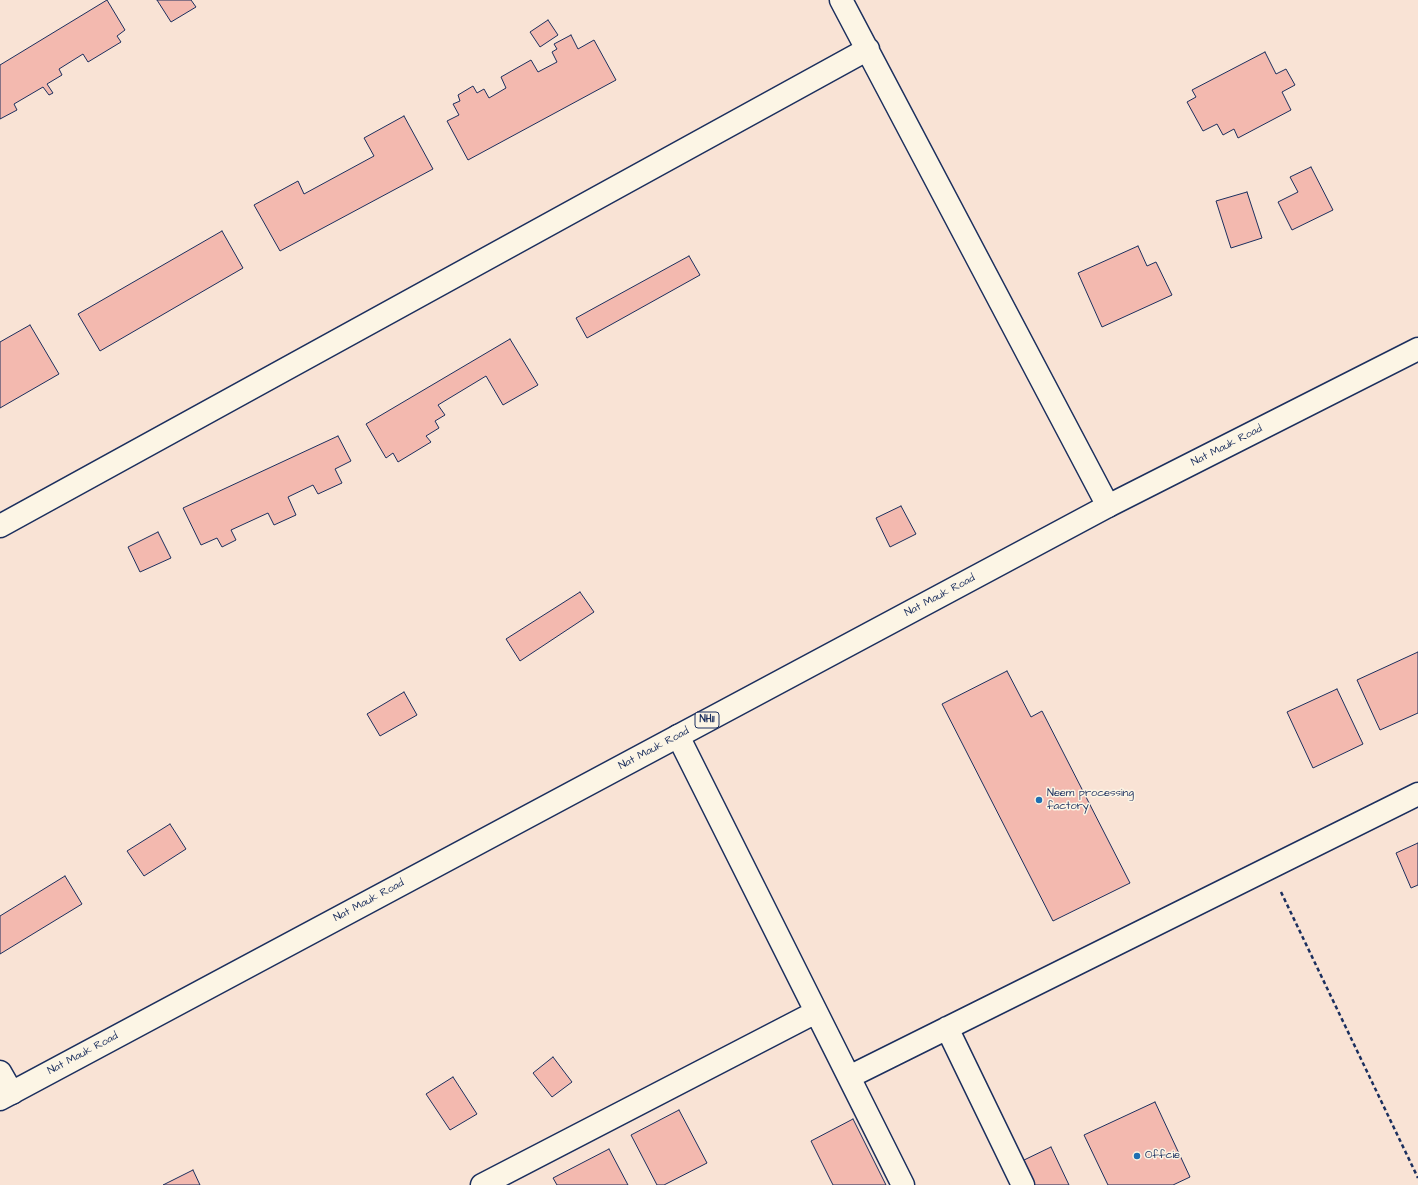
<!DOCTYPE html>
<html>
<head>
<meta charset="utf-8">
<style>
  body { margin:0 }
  canvas { display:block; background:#f9e3d5 }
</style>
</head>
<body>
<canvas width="1418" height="1185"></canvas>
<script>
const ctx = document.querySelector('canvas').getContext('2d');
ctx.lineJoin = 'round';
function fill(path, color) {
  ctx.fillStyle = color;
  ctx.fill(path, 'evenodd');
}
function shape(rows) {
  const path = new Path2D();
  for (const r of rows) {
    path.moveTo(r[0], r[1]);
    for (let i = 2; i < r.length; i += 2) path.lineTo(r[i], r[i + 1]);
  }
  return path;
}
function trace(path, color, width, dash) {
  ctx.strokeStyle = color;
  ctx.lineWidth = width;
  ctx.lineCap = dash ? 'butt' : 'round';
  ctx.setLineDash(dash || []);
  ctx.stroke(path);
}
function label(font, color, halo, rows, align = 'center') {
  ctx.font = font + ' "Architects Daughter",sans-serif';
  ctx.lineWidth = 3;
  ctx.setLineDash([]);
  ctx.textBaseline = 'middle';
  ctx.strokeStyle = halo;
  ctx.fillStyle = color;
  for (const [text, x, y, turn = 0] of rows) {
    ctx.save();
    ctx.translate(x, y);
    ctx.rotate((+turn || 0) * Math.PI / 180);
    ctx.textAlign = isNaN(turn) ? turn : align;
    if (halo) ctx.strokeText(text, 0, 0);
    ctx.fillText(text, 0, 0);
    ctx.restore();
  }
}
const building = shape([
  [107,0,125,30,117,36,121,42,88,62,83,54,59,69,62,75,47,84,53,93,49,95,43,87,14,104,17,110,0,119,0,65,107,0],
  [157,0,191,0,196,7,171,22,157,0],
  [548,20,558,35,540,47,530,32,548,20],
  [571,35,578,49,594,40,616,80,468,160,447,121,459,115,453,104,460,101,458,95,473,86,477,93,484,89,489,98,506,88,501,77,531,60,538,72,557,62,552,52,557,49,554,44,571,35],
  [1265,52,1276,74,1286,69,1295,85,1282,92,1291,110,1238,138,1234,129,1223,135,1217,124,1203,131,1187,102,1196,97,1192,90,1265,52],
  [404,116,433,169,280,251,254,205,298,181,304,194,374,156,364,138,404,116],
  [1311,167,1333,210,1292,230,1278,202,1298,192,1290,177,1311,167],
  [1247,192,1262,238,1231,248,1216,201,1247,192],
  [222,231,243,268,100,351,78,314,222,231],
  [1138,246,1147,266,1156,262,1172,295,1102,327,1078,273,1138,246],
  [689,256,700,275,587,338,576,318,689,256],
  [30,325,59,374,0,408,0,342,30,325],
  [510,339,538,385,503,405,486,376,438,405,445,415,435,421,439,428,426,436,431,442,398,462,393,453,386,458,366,424,510,339],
  [338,436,351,461,335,469,342,483,318,494,313,485,288,497,296,515,274,525,268,513,231,530,236,540,222,547,217,538,201,545,183,508,338,436],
  [901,506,916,534,890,547,876,518,901,506],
  [158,532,171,558,140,572,128,547,158,532],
  [580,592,594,612,520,661,506,639,580,592],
  [1418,652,1418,713,1380,730,1357,680,1418,652],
  [1007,671,1031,717,1042,711,1130,883,1053,921,942,704,1007,671],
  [1337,689,1363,744,1313,768,1287,712,1337,689],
  [404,692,417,715,380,736,367,714,404,692],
  [170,824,186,849,144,876,127,851,170,824],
  [1418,843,1418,885,1411,888,1396,853,1418,843],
  [65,876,82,904,0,954,0,916,65,876],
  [553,1057,572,1082,552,1097,533,1073,553,1057],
  [453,1077,477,1114,450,1130,426,1094,453,1077],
  [1155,1102,1190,1177,1173,1185,1108,1185,1084,1135,1155,1102],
  [679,1110,707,1163,664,1185,657,1185,631,1135,679,1110],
  [853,1119,886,1185,833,1185,811,1141,853,1119],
  [1051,1147,1069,1185,1034,1185,1022,1161,1051,1147],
  [609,1149,628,1185,557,1185,553,1178,609,1149],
  [193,1170,200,1185,163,1185,193,1170]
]);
const path = shape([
  [1281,892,1418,1178]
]);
const minor = shape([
  [841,0,1108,506],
  [0,526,868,49],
  [678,736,903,1185],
  [947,1028,1023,1185],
  [0,1072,12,1093],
  [849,1077,1418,794],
  [482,1185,816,1012]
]);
const trunk = shape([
  [0,1099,1108,506,1418,349]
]);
const markers = [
  [1039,800,4,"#1f6fb2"],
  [1137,1156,4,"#1f6fb2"]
];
const shields = [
  [707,720,24]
];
const shieldNames = [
  ["NH11",707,720]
];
const streetNames = [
  ["Nat Mauk Road",1227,446,-27],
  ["Nat Mauk Road",940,596,-28],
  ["Nat Mauk Road",654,749,-28],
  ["Nat Mauk Road",369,901,-28],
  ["Nat Mauk Road",83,1054,-28]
];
const poiNames = [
  ["Neem processing",1047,794],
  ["factory",1047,807],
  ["Offcie",1145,1156]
];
fill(building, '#f3b9af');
trace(building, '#1b2f5e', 1);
trace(minor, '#1b2f5e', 25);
trace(trunk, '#1b2f5e', 25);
trace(path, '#1b2f5e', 2.5, [4, 3]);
trace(minor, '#fcf5e5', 22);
trace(trunk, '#fcf5e5', 22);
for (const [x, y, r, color] of markers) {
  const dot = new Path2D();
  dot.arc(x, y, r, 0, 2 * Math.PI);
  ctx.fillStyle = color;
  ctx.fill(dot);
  trace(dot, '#fcf5e5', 1.5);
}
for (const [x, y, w] of shields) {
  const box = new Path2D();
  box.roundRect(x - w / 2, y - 8, w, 16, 3);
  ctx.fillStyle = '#fcf5e5';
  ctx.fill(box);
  trace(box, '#1b2f5e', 1);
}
label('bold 10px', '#1b2f5e', null, shieldNames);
label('11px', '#1b2f5e', '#fcf5e5', streetNames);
label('11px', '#1b2f5e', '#fcf5e5', poiNames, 'left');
</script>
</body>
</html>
